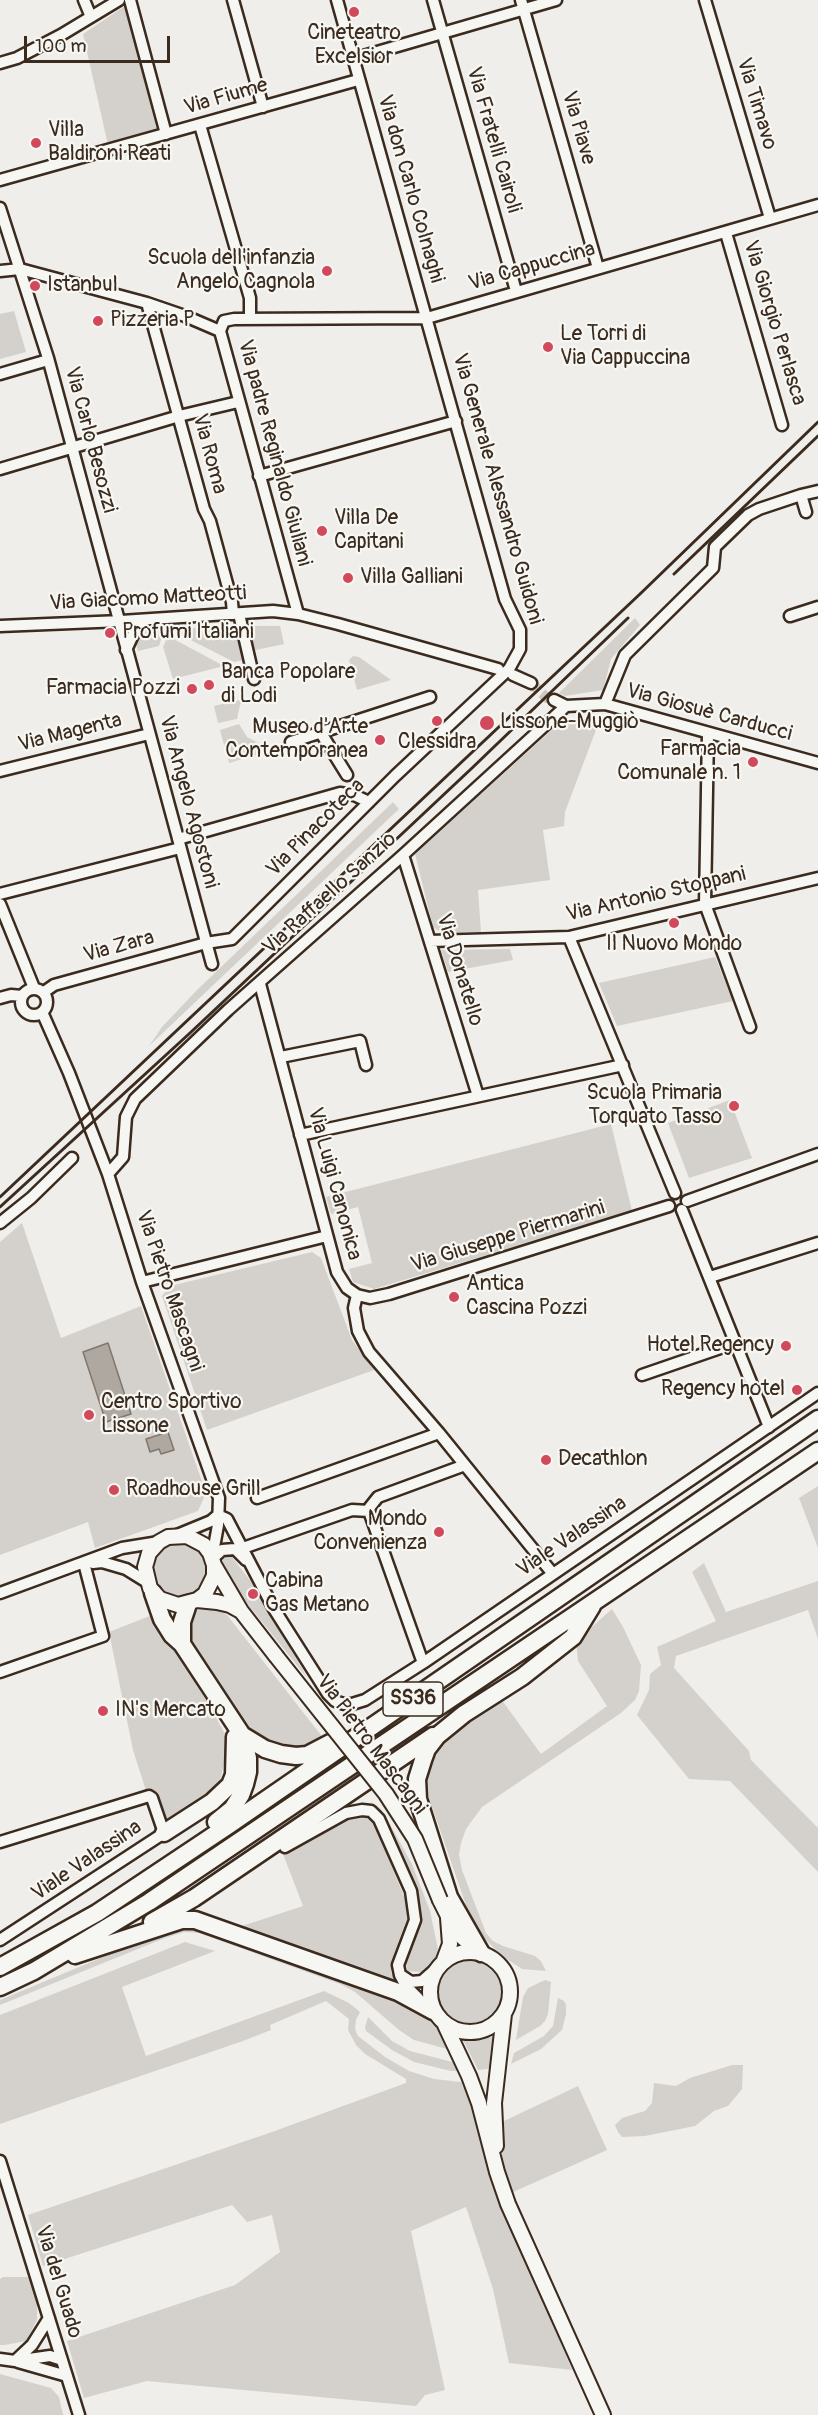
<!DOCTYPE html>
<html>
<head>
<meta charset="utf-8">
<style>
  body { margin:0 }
  #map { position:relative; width:818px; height:2415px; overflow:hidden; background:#efeeea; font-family:Pangolin,sans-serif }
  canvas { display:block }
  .scale { position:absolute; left:24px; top:36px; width:146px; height:27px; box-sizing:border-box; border:3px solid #3b2a1e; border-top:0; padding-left:8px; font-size:18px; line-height:21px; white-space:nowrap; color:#3b2a1e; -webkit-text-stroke:4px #f6f6f2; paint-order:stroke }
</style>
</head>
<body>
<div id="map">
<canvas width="818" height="2415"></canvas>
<div class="scale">100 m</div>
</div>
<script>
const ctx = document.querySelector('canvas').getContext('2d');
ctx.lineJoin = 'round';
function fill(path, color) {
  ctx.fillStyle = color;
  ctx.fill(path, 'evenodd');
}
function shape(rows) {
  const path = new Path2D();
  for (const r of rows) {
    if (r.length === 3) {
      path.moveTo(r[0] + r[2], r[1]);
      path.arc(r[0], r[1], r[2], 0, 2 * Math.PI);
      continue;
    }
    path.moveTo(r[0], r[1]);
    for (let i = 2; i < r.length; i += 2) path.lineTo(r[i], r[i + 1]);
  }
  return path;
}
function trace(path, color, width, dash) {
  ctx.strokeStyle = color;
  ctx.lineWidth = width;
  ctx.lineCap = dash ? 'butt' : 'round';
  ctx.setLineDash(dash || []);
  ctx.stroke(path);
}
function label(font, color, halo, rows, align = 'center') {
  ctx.font = font + ' Pangolin,sans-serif';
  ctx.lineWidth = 4.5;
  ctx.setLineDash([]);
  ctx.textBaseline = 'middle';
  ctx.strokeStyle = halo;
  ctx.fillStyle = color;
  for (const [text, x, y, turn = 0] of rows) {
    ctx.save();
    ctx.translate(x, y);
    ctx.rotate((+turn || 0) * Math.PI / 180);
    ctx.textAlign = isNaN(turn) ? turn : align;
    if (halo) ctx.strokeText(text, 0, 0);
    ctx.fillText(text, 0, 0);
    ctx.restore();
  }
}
const green = shape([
  [125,6,157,131,108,145,83,34],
  [14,311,26,352,0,359,0,314],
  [635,618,640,625,611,659,603,690,565,696,559,693],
  [237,626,245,660,234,662,169,629],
  [244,626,280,626,284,644,251,651],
  [164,630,159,646,138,651,136,644,138,636,144,631],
  [168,636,224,666,173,679,163,647],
  [353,656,359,657,391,680,357,690,349,660],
  [244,699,240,705,237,719,218,723,214,706],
  [565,718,599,722,565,812,564,826,543,830,550,880,478,890,481,932,442,933,433,927,415,854],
  [239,724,247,737,260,744,259,754,229,763,220,730],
  [393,802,399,809,149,1046,162,1027,196,991],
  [510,949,513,960,448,972,441,950],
  [715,957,733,1001,617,1026,599,983],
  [730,1100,752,1158,689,1178,668,1123],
  [611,1124,632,1211,374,1289,353,1282,349,1269,372,1263,358,1207,331,1214,326,1197],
  [22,1223,61,1338,141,1306,206,1493,198,1511,95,1548,88,1522,0,1555,0,1242],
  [312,1252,321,1258,352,1340,374,1370,207,1430,162,1296,170,1286],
  [818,1486,818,1548,799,1498],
  [179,1571,27],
  [227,1556,231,1556,252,1583,308,1679,221,1571,220,1562,221,1558],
  [704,1563,726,1612,818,1581,818,1639,808,1610,676,1656,674,1668,749,1751,751,1760,818,1828,818,1872,730,1781,689,1779,637,1715,649,1690,650,1674,661,1665,657,1647,716,1621,692,1572],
  [216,1608,227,1615,324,1739,303,1749,266,1743,250,1732,186,1638,191,1616,199,1609],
  [612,1609,623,1627,641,1665,639,1691,635,1700,621,1713,482,1807,466,1829,461,1843,459,1855,462,1870,486,1933,493,1941,503,1946,535,1956,541,1961,546,1971,522,1969,502,1956,479,1933,468,1911,428,1795,427,1779,430,1759,442,1740,501,1699,541,1754,607,1706,578,1661,576,1641],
  [152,1615,207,1701,225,1734,226,1755,219,1785,163,1825,157,1825,133,1750,109,1632],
  [371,1801,382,1810,412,1864,430,1911,438,1949,435,1959,421,1972,408,1971,406,1964,421,1920,418,1891,407,1865],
  [364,1815,370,1817,374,1822,405,1899,407,1918,391,1963,391,1973,402,1987,239,1927,303,1906,283,1854,350,1818],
  [197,1925,411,2004,429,2017,440,2029,451,2050,414,2040,399,2030,355,1992,340,1984,199,1933,184,1932,165,1938,0,2005,0,2000,163,1932],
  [185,1942,215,1951,122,1987,146,2056,324,1991,349,2003,360,2012,356,2020,355,2029,358,2036,385,2057,409,2071,434,2079,461,2082,477,2121,498,2193,572,2370,509,2363,493,2289,466,2207,411,2231,445,2390,425,2395,416,2406,147,2381,84,2398,67,2341,235,2285,280,2252,272,2215,247,2222,232,2205,43,2266,28,2215,272,2132,406,2083,406,2079,365,2054,356,2045,348,2030,349,2019,326,2001,270,2025,271,2030,243,2041,0,2124,0,2015],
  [470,1992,32],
  [545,1980,551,1982,548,2014,545,2021,540,2026,516,2040,523,1997,528,1988],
  [558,1998,564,2001,566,2005,566,2014,562,2030,541,2049,511,2064,514,2053,544,2036,553,2026],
  [368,2017,392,2041,410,2051,456,2063,459,2071,451,2071,414,2062,392,2050,366,2031,365,2027],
  [499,2032,495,2068,478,2070,463,2040,481,2040,492,2037],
  [732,2065,743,2065,742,2089,728,2106,714,2111,695,2126,645,2136,622,2137,618,2132,615,2125,622,2118,645,2111,652,2103,654,2083,676,2086,690,2078],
  [578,2086,607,2150,511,2193,502,2170,502,2122],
  [3,2277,31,2277,37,2296,37,2320,26,2341,5,2345,0,2345,0,2279],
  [0,2374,51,2388,59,2397,63,2415,0,2415]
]);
const water = shape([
  [108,1343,131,1414,106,1422,83,1352,108,1343],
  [168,1432,174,1450,161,1454,159,1449,150,1452,146,1439,168,1432]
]);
const minorTunnel = shape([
  [531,683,547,698,554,700]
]);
const minor = shape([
  [84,0,91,17],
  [130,0,166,134],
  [233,0,263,107],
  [433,0,516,291],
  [521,0,598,268],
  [705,0,770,218],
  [353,59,556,0],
  [0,63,17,58,61,35,119,0],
  [200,125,250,298,250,318],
  [0,180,358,80],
  [0,208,48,358,212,964],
  [726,233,782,425],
  [0,271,20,269,147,303,185,316,220,331],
  [147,303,204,509,210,521,232,602,233,614],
  [220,331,224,321,234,319,427,318,818,205],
  [220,331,298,614],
  [0,374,48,360],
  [0,469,179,416,238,402],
  [259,476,456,421],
  [806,512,801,495,818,491],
  [239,614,254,679],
  [790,616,818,607],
  [0,626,121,621,273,611,298,614,338,624,498,669],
  [126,650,133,635,143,620],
  [513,675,531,683],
  [554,700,566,706,605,704,818,763],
  [605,704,625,655,713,568,715,547,748,515,759,509,801,495],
  [321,733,347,775],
  [708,733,705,904,750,1027],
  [291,742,430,697],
  [0,771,149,734],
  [178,839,340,793,354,795,369,802],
  [403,855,478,1096],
  [0,894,180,848],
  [0,904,34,988],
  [569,937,675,1193],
  [430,941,569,937,818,878],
  [260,984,337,1272,347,1288,357,1295,370,1298,389,1294,669,1206],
  [34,1002,13],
  [44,992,54,985,206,943,232,939,395,776,509,669,520,649,520,630,505,599,337,0],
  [0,998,11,995,22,996],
  [42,1012,69,1073,108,1174,142,1282,219,1498,218,1525,214,1547,210,1553],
  [281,1057,360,1041,366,1065],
  [300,1135,623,1065],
  [108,1174,123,1157,126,1117,135,1099,228,1010,403,855,566,706],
  [687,1201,818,1154],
  [682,1210,769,1427],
  [0,1223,31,1198,72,1158],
  [710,1277,818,1243],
  [142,1282,327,1236],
  [357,1295,354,1308,358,1331,369,1352,439,1433,553,1574],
  [642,1375,735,1343],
  [257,1498,439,1433],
  [218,1515,227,1519,274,1609,328,1694,335,1701,344,1704,352,1704,365,1700,423,1663,818,1393],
  [177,1535,211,1521,218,1515],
  [243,1548,352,1510,369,1511],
  [212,1559,222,1550,235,1549,246,1560],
  [93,1563,102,1562,126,1569,147,1582],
  [0,1593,122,1548,159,1542],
  [423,1663,369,1511,370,1507,378,1497,465,1465],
  [0,1672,103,1636,84,1563],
  [0,1842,149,1796,152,1798,164,1833,0,1940],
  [285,1847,346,1813,362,1810,371,1811,379,1819,411,1891,415,1920,398,1965,400,1975,406,1986,418,1998],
  [402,1976,411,1982,422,1981,439,1966],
  [0,2161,79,2415],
  [0,2359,15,2361,50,2356,62,2360],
  [15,2361,32,2345,49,2318],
  [18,2362,67,2376]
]);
const major = shape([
  [214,1565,241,1611,276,1656],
  [197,1600,205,1594,214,1576,214,1565,210,1553,204,1545,187,1536,168,1537,159,1542,149,1553,145,1567,150,1588,160,1599,178,1605,197,1600,217,1602,230,1605,241,1611],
  [440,1900,448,1916,463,1938,477,1950],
  [470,1992,40],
  [444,1960,450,1944,448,1918],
  [445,2025,469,2076,479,2103,497,2172,508,2204,603,2415],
  [496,2146,494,2103,504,2014]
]);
const highway = shape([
  [153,1593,162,1619,172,1635,182,1644,242,1735,248,1758,248,1772,245,1784,241,1795,232,1809,216,1822],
  [182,1644,182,1622,188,1604],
  [242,1735,265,1749,281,1754,296,1756,307,1755,330,1743],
  [164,1833,212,1802,230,1785,234,1775,235,1737],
  [152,1922,194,1898,433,1736],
  [481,1953,449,1897,418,1799,417,1779,423,1760,427,1749,437,1736,464,1714,522,1677,573,1637,592,1606],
  [75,1955,182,1920,195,1920,398,1992,433,2011],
  [0,1967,97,1913,229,1825,818,1419],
  [0,1987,34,1971,149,1902,818,1451]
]);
const rail = shape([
  [674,574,818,436],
  [0,1197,640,594,818,422],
  [0,1207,190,1033,471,769,628,618]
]);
const majorBridge = shape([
  [276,1656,386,1794,415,1839,440,1900]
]);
const markers = [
  [354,12,6,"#d1495b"],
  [36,143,6,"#d1495b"],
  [327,271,6,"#d1495b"],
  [35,286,6,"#d1495b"],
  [98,321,6,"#d1495b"],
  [548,347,6,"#d1495b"],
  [322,531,6,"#d1495b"],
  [348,578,6,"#d1495b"],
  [110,633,6,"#d1495b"],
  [209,685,6,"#d1495b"],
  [192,689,6,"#d1495b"],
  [437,721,6,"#d1495b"],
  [487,723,8,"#d1495b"],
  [380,740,6,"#d1495b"],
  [753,762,6,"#d1495b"],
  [674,923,6,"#d1495b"],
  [734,1106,6,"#d1495b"],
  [454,1297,6,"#d1495b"],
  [786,1346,6,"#d1495b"],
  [797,1390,6,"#d1495b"],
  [89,1415,6,"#d1495b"],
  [546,1460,6,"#d1495b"],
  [114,1490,6,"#d1495b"],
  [439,1532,6,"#d1495b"],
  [253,1594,6,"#d1495b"],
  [103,1711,6,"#d1495b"]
];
const shields = [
  [413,1699,60]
];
const shieldNames = [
  ["SS36",413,1699]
];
const poiNames = [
  ["Cineteatro",354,34,"center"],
  ["Excelsior",354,58,"center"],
  ["Villa",48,131],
  ["Baldironi Reati",48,155],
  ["Scuola dell'infanzia",315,259,"right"],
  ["Angelo Cagnola",315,283,"right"],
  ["Istanbul",47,286],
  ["Pizzeria P",110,321],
  ["Le Torri di",560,335],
  ["Via Cappuccina",560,359],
  ["Villa De",334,519],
  ["Capitani",334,543],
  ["Villa Galliani",360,578],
  ["Profumi Italiani",122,633],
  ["Banca Popolare",221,673],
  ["di Lodi",221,697],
  ["Farmacia Pozzi",180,689,"right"],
  ["Lissone-Muggiò",500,723],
  ["Museo d'Arte",368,728,"right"],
  ["Contemporanea",368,752,"right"],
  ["Clessidra",437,743,"center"],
  ["Farmacia",741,750,"right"],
  ["Comunale n. 1",741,774,"right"],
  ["Il Nuovo Mondo",674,945,"center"],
  ["Scuola Primaria",722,1094,"right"],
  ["Torquato Tasso",722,1118,"right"],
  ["Antica",466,1285],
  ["Cascina Pozzi",466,1309],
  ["Hotel Regency",774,1346,"right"],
  ["Regency hotel",785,1390,"right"],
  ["Centro Sportivo",101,1403],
  ["Lissone",101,1427],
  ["Decathlon",558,1460],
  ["Roadhouse Grill",126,1490],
  ["Mondo",427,1520,"right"],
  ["Convenienza",427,1544,"right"],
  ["Cabina",265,1582],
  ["Gas Metano",265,1606],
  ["IN's Mercato",115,1711]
];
const streetNames = [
  ["Via Fiume",226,97,-16],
  ["Via Timavo",756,104,73],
  ["Via Piave",578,128,74],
  ["Via Fratelli Cairoli",493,140,74],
  ["Via don Carlo Colnaghi",410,189,74],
  ["Via Cappuccina",532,267,-16],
  ["Via Giorgio Perlasca",774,323,73],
  ["Via Carlo Besozzi",90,440,75],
  ["Via padre Reginaldo Giuliani",274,453,75],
  ["Via Roma",209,454,75],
  ["Via Generale Alessandro Guidoni",497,489,74],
  ["Via Giacomo Matteotti",148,599,-3],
  ["Via Giosuè Carducci",709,713,15],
  ["Via Magenta",70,733,-14],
  ["Via Angelo Agostoni",188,802,75],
  ["Via Pinacoteca",316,828,-45],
  ["Via Raffaello Sanzio",330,894,-42],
  ["Via Antonio Stoppani",656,895,-13],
  ["Via Zara",119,947,-15],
  ["Via Donatello",459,970,73],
  ["Via Luigi Canonica",334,1184,75],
  ["Via Giuseppe Piermarini",508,1237,-17],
  ["Via Pietro Mascagni",169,1291,71],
  ["Viale Valassina",572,1537,-34],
  ["Via Pietro Mascagni",371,1745,53],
  ["Viale Valassina",87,1861,-34],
  ["Via del Guado",58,2282,73]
];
fill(green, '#d4d1cc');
fill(water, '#afa8a1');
trace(water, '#81766d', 1.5);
trace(minorTunnel, '#cbc7c1', 10, [10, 5]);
trace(minor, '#3b2a1e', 15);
trace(major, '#3b2a1e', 18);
trace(highway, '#3b2a1e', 21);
trace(minor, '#f6f6f2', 10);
trace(major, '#f6f6f2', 14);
trace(highway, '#f6f6f2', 16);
trace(rail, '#3b2a1e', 3);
trace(majorBridge, '#3b2a1e', 18, []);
trace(majorBridge, '#f6f6f2', 14);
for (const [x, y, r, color] of markers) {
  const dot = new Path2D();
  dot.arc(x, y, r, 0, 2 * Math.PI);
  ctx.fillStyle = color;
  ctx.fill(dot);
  trace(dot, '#f6f6f2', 2);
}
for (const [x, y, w] of shields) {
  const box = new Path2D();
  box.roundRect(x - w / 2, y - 17, w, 34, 4.5);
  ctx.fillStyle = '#f6f6f2';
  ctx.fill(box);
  trace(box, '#3b2a1e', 1.5);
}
label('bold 20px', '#3b2a1e', null, shieldNames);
label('21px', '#3b2a1e', '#f6f6f2', poiNames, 'left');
label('21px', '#3b2a1e', '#f6f6f2', streetNames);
</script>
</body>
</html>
